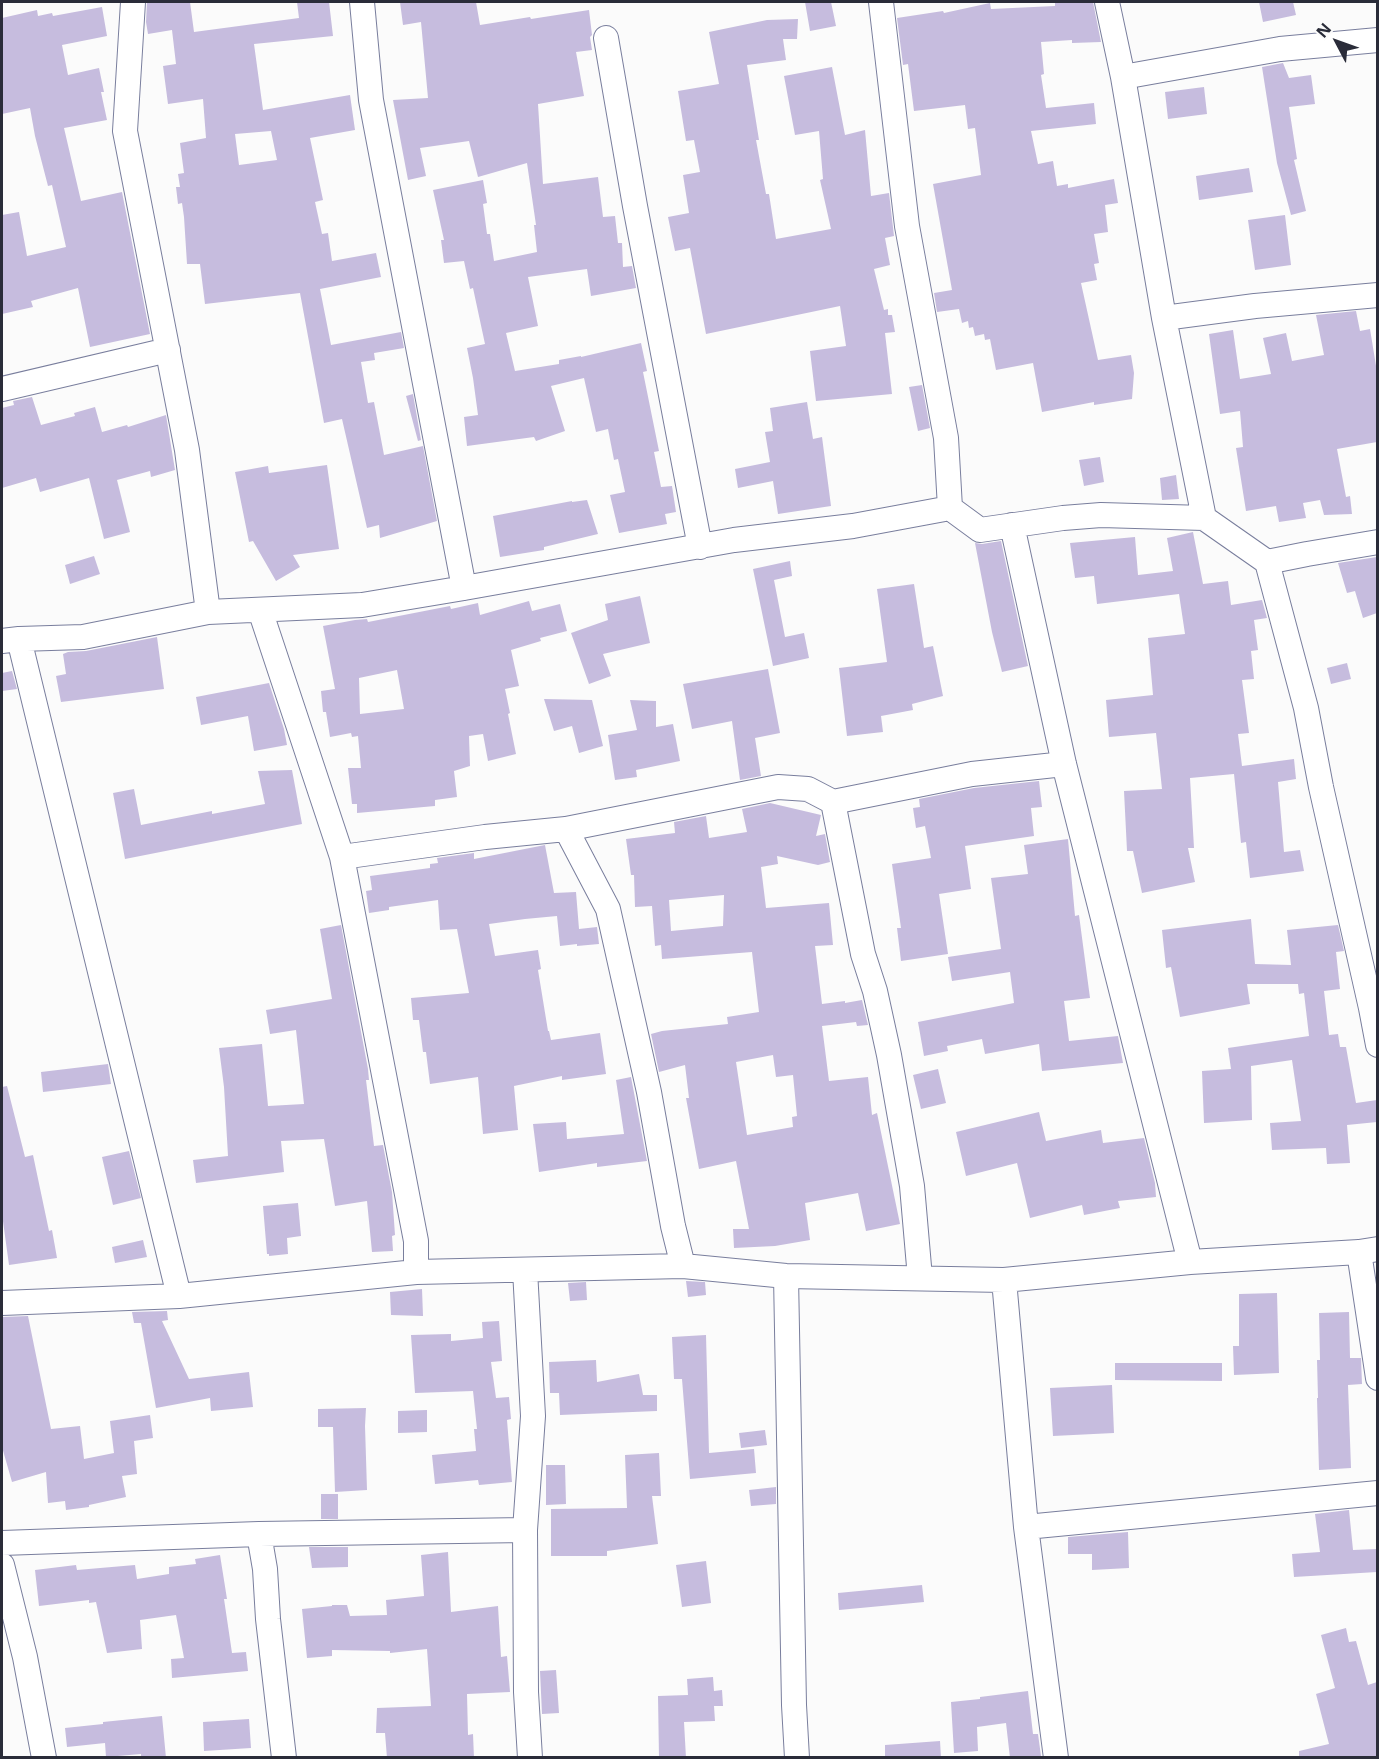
<!DOCTYPE html>
<html>
<head>
<meta charset="utf-8">
<style>
  body { margin:0 }
  #map { position:relative; width:1379px; height:1759px; overflow:hidden; background:#fbfbfb; font-family:"Noto Sans",sans-serif }
  canvas { display:block }
  .frame { position:absolute; inset:0; border:3px solid #2a2c39; pointer-events:none }
  .north { position:absolute; left:1307px; top:12px; width:60px; height:60px; -webkit-text-stroke:4px #fbfbfb; paint-order:stroke; rotate:311deg; font-size:16px; font-weight:700; line-height:24px; text-align:center; color:#2a2c39 }
  .north::after { content:''; display:block; margin:auto; width:21px; height:27px; background:#2a2c39; clip-path:polygon(50% 0,100% 100%,50% 72%,0 100%) }
</style>
</head>
<body>
<div id="map">
<canvas width="1379" height="1759"></canvas>
<div class="frame"></div>
<div class="north">N</div>
</div>
<script>
const ctx = document.querySelector('canvas').getContext('2d');
ctx.lineJoin = 'round';
function fill(path, color) {
  ctx.fillStyle = color;
  ctx.fill(path, 'evenodd');
}
function shape(rows) {
  const path = new Path2D();
  for (const r of rows) {
    path.moveTo(r[0], r[1]);
    for (let i = 2; i < r.length; i += 2) path.lineTo(r[i], r[i + 1]);
  }
  return path;
}
function trace(path, color, width, dash) {
  ctx.strokeStyle = color;
  ctx.lineWidth = width;
  ctx.lineCap = dash ? 'butt' : 'round';
  ctx.setLineDash(dash || []);
  ctx.stroke(path);
}
const building = shape([
  [147,2,190,2,194,32,299,18,297,2,329,2,333,36,254,44,263,110,350,95,355,130,310,138,323,200,315,202,322,234,328,233,332,261,376,253,381,277,320,289,331,345,401,332,404,348,374,353,375,360,361,362,368,403,374,402,384,455,423,446,437,521,380,538,379,525,367,528,342,419,324,423,300,293,205,304,200,264,187,264,184,217,182,203,178,204,176,187,180,187,178,174,184,173,180,143,206,138,203,99,168,104,163,66,176,64,172,30,148,34,146,22],
  [271,131,277,160,239,165,235,134],
  [400,2,476,2,480,25,530,17,531,19,589,10,592,35,590,37,592,50,576,52,584,96,538,104,543,184,598,177,603,217,615,216,618,243,622,243,623,267,632,266,636,288,591,296,587,269,528,277,538,326,506,333,515,371,559,364,559,360,581,356,581,357,641,343,647,371,643,372,659,451,654,452,661,487,672,486,676,512,665,514,667,524,619,533,610,495,625,492,618,459,614,460,608,429,596,432,584,378,551,386,565,431,536,441,534,437,467,446,464,417,478,415,473,378,467,348,485,344,473,288,470,289,464,261,444,263,441,240,444,240,433,190,483,180,487,203,483,204,487,234,490,234,494,261,537,252,534,225,536,225,527,163,478,177,469,141,420,148,426,176,408,180,393,100,428,98,421,22,403,25],
  [805,2,831,2,836,26,810,31],
  [1055,2,1093,2,1101,42,1072,43,1072,40,1041,42,1044,74,1041,75,1046,108,1094,103,1096,124,1031,131,1038,164,1053,161,1057,186,1068,184,1068,188,1114,179,1118,203,1105,205,1108,232,1094,234,1099,263,1094,264,1097,280,1081,283,1098,360,1131,355,1134,373,1132,399,1094,405,1094,402,1042,412,1033,363,996,370,990,339,985,340,984,334,975,336,973,327,969,328,968,321,962,323,959,309,937,312,934,293,952,290,933,184,981,175,975,128,968,129,965,105,914,111,908,64,903,65,897,18,943,11,944,13,990,3,991,9,1055,6],
  [1259,2,1293,2,1296,15,1263,22],
  [102,7,107,36,62,45,68,75,99,68,104,92,101,92,107,120,64,128,81,201,122,192,150,334,90,347,78,288,31,301,33,307,2,314,2,215,19,212,27,256,66,247,52,185,48,186,35,136,30,108,2,114,2,18,37,10,38,16,52,13,53,16],
  [798,19,797,39,783,39,786,60,747,65,759,140,756,140,766,194,769,194,776,239,831,229,820,180,823,179,819,131,795,135,784,76,832,67,845,135,865,130,871,196,889,193,894,236,885,238,890,265,874,269,884,310,888,309,888,315,892,315,895,332,885,333,892,394,816,401,810,351,846,346,840,306,706,334,690,248,675,251,668,217,689,213,683,175,700,172,694,140,686,141,678,91,719,84,709,32,767,20],
  [1283,63,1289,78,1311,75,1315,104,1289,107,1297,159,1294,160,1306,211,1291,215,1277,163,1262,67],
  [1204,87,1207,114,1168,119,1165,92],
  [1249,168,1253,192,1199,200,1196,176],
  [1285,215,1291,265,1255,270,1248,220],
  [1356,311,1360,331,1370,329,1377,372,1377,442,1337,449,1346,497,1350,496,1352,514,1324,515,1320,500,1303,503,1306,518,1279,522,1276,506,1246,511,1236,448,1243,447,1240,411,1220,414,1209,334,1233,330,1240,379,1271,374,1263,338,1286,333,1292,361,1324,355,1316,315],
  [922,385,930,428,918,431,909,387],
  [413,394,421,440,418,441,406,396],
  [32,397,41,425,75,416,74,413,95,407,102,432,127,425,128,427,166,415,175,470,151,477,150,471,117,480,130,532,104,539,89,478,40,492,36,478,2,488,2,408,14,405,13,401],
  [807,402,813,439,822,437,831,506,778,514,773,481,738,488,735,469,770,462,765,432,773,431,770,408],
  [1100,457,1104,482,1084,486,1079,460],
  [327,465,339,549,293,555,300,567,276,581,253,541,249,542,235,472,268,466,269,473],
  [1176,475,1179,499,1162,500,1160,478],
  [587,500,598,534,544,547,544,550,500,557,493,516,572,501,572,502],
  [1193,532,1203,584,1228,581,1231,605,1262,600,1267,618,1254,620,1258,650,1251,651,1254,679,1242,680,1249,733,1238,734,1242,766,1294,759,1296,779,1278,782,1284,852,1300,850,1304,871,1250,878,1246,842,1241,843,1234,774,1190,778,1194,848,1188,848,1195,882,1142,893,1133,851,1127,851,1124,791,1162,789,1156,733,1109,737,1106,700,1153,695,1148,638,1185,634,1179,594,1097,604,1094,576,1075,578,1070,543,1135,537,1138,575,1173,571,1167,538],
  [1001,541,1028,666,1002,672,992,632,975,543,982,544],
  [94,556,100,574,70,584,65,565],
  [1377,557,1377,613,1363,618,1355,591,1347,593,1338,563],
  [790,561,792,576,774,580,785,637,804,633,809,658,773,666,753,569],
  [914,584,924,648,933,646,943,696,912,704,913,710,881,716,883,732,847,736,839,668,887,662,877,589],
  [640,596,650,643,603,654,611,676,589,684,571,633,608,620,605,604],
  [529,601,532,611,560,604,567,631,540,638,541,641,511,650,519,686,505,689,510,713,508,714,516,754,488,761,483,734,469,736,470,766,454,771,457,797,435,800,435,806,357,813,357,804,352,804,348,768,361,768,358,736,352,737,351,733,330,737,326,712,323,712,321,691,335,689,323,626,355,620,367,619,368,622,450,606,451,609,478,603,480,615],
  [397,670,404,709,360,714,359,678],
  [157,637,164,689,61,702,56,676,66,674,63,654,68,652,86,651],
  [1347,663,1351,679,1331,684,1327,668],
  [768,669,780,733,755,738,761,776,740,780,732,721,692,729,683,684],
  [12,671,17,689,2,691,2,673],
  [269,683,284,729,287,745,254,751,248,716,201,725,196,697],
  [544,699,592,700,603,746,579,753,572,726,554,731],
  [630,700,656,701,656,727,673,724,680,761,636,770,637,777,615,780,608,735,637,730],
  [292,770,302,824,125,859,113,793,134,789,141,825,212,811,212,814,265,804,258,771],
  [1039,781,1042,807,1031,808,1034,836,965,846,971,889,939,894,948,954,901,961,897,928,901,928,892,864,931,858,925,826,916,828,913,808,920,807,919,799,974,788],
  [770,803,821,815,816,836,825,834,830,862,818,865,777,856,778,864,761,867,766,908,829,903,833,945,815,946,822,1004,845,1001,845,1003,862,1000,868,1025,857,1026,856,1022,822,1026,829,1081,868,1077,872,1115,877,1113,900,1224,866,1231,858,1193,805,1203,810,1240,775,1246,734,1248,733,1229,749,1229,736,1161,699,1169,686,1098,689,1098,685,1065,659,1072,651,1034,662,1031,728,1024,727,1017,759,1012,752,952,662,959,661,945,655,946,652,906,635,907,634,875,631,875,626,839,675,833,674,822,706,816,709,838,747,832,742,809],
  [724,895,723,926,671,931,669,900],
  [773,1055,776,1077,793,1075,797,1116,792,1117,793,1127,747,1135,736,1062],
  [1068,839,1075,916,1079,915,1090,998,1064,1001,1069,1041,1118,1036,1123,1063,1042,1071,1039,1044,985,1054,982,1039,947,1046,948,1051,924,1056,918,1022,1014,1003,1010,972,952,981,948,957,1001,949,991,878,1028,874,1024,845],
  [545,845,554,893,576,892,579,929,597,927,599,944,577,946,577,944,560,946,557,916,525,919,489,924,495,956,538,950,541,969,538,970,548,1031,549,1031,551,1040,600,1033,606,1074,562,1080,562,1076,514,1086,518,1130,483,1134,478,1077,430,1084,426,1052,423,1052,419,1020,413,1020,411,998,469,993,457,929,440,930,438,900,389,907,389,910,369,913,366,891,372,890,370,876,430,868,430,864,438,863,437,858,474,853,474,859],
  [1251,919,1255,964,1291,965,1287,930,1338,925,1344,951,1336,952,1340,989,1324,991,1329,1035,1338,1034,1340,1047,1346,1047,1356,1103,1377,1100,1377,1122,1347,1125,1350,1163,1327,1164,1326,1148,1272,1150,1270,1123,1301,1121,1292,1060,1251,1066,1252,1120,1204,1123,1202,1071,1231,1069,1228,1048,1309,1036,1304,993,1299,994,1298,984,1247,984,1250,1004,1180,1017,1171,967,1166,968,1162,930],
  [341,925,368,1069,369,1080,366,1080,374,1146,383,1145,392,1192,395,1235,392,1236,393,1251,372,1252,367,1201,335,1206,324,1139,281,1141,284,1172,196,1183,193,1160,228,1156,224,1087,219,1048,262,1044,268,1106,304,1104,296,1030,270,1034,266,1010,332,999,320,929],
  [108,1064,111,1084,43,1092,41,1072],
  [938,1069,946,1103,921,1109,913,1075],
  [631,1077,647,1161,597,1167,597,1163,539,1172,533,1124,566,1122,567,1139,624,1134,616,1080],
  [7,1086,25,1157,33,1155,49,1231,52,1230,57,1258,9,1265,2,1214,2,1087],
  [1039,1112,1046,1141,1101,1130,1103,1143,1144,1138,1155,1183,1156,1197,1118,1201,1120,1208,1084,1215,1082,1205,1030,1218,1017,1163,966,1176,956,1132],
  [129,1151,141,1198,113,1205,102,1157],
  [298,1203,301,1236,287,1238,288,1254,269,1256,269,1254,267,1254,263,1206],
  [143,1240,147,1257,115,1263,112,1247],
  [686,1281,705,1282,706,1295,688,1297],
  [586,1282,587,1300,570,1301,568,1283],
  [422,1289,423,1316,391,1315,390,1292],
  [1277,1293,1279,1373,1234,1375,1233,1346,1239,1346,1239,1294],
  [167,1311,168,1320,162,1321,189,1379,249,1372,253,1407,211,1411,210,1398,156,1408,141,1323,134,1323,132,1312],
  [1349,1312,1350,1358,1361,1358,1362,1384,1348,1385,1351,1468,1319,1470,1317,1398,1318,1398,1317,1360,1320,1360,1319,1313],
  [28,1316,51,1429,80,1426,84,1459,114,1453,110,1421,150,1415,153,1438,134,1441,137,1474,122,1476,126,1497,89,1505,89,1507,66,1510,65,1501,48,1503,46,1472,12,1482,2,1447,2,1317],
  [499,1321,502,1361,491,1362,496,1398,509,1397,511,1419,507,1420,512,1482,479,1485,478,1480,435,1484,432,1455,476,1451,474,1429,477,1429,473,1391,415,1393,411,1335,451,1334,451,1341,483,1338,482,1322],
  [706,1335,709,1453,754,1449,756,1473,690,1479,682,1379,674,1379,672,1337],
  [596,1360,597,1382,639,1374,643,1395,657,1395,657,1411,560,1415,559,1393,550,1393,549,1362],
  [1115,1363,1222,1363,1222,1381,1115,1380],
  [1112,1385,1114,1433,1053,1436,1050,1388],
  [366,1408,365,1426,367,1490,335,1492,333,1427,318,1427,318,1409],
  [427,1410,427,1432,398,1433,398,1411],
  [765,1430,767,1445,741,1448,739,1433],
  [659,1453,661,1496,652,1496,658,1544,607,1551,607,1556,551,1556,551,1509,627,1508,625,1455],
  [546,1465,565,1465,566,1504,546,1505],
  [776,1487,776,1504,751,1506,749,1490],
  [321,1494,338,1494,338,1519,321,1519],
  [1349,1510,1353,1550,1377,1549,1377,1572,1294,1577,1292,1554,1320,1552,1315,1514],
  [1128,1532,1129,1568,1092,1570,1092,1554,1068,1554,1068,1537],
  [309,1547,348,1547,348,1567,312,1568],
  [448,1552,451,1612,498,1606,501,1657,507,1656,510,1692,467,1694,468,1735,473,1734,474,1758,387,1758,385,1733,376,1733,377,1708,431,1706,427,1649,390,1653,390,1651,332,1650,332,1656,307,1658,302,1609,332,1606,332,1605,347,1605,350,1616,387,1615,386,1600,424,1596,421,1555],
  [220,1555,227,1599,224,1599,232,1653,246,1652,248,1671,172,1678,171,1659,184,1658,176,1615,140,1620,142,1649,107,1653,96,1602,89,1603,89,1600,39,1606,35,1570,76,1565,77,1570,135,1565,137,1579,169,1574,169,1567,196,1564,195,1559],
  [706,1561,711,1603,682,1607,676,1565],
  [922,1585,924,1602,839,1610,838,1593],
  [1346,1628,1349,1642,1356,1641,1368,1685,1377,1682,1377,1758,1299,1758,1299,1751,1329,1744,1316,1694,1335,1688,1321,1635],
  [556,1670,559,1713,542,1714,540,1671],
  [713,1677,714,1691,722,1690,723,1706,714,1706,715,1721,684,1722,686,1758,659,1758,658,1696,688,1695,687,1679],
  [1028,1691,1033,1734,1038,1734,1041,1756,1010,1758,1006,1723,977,1727,978,1751,954,1753,951,1702,980,1699,980,1697],
  [162,1716,166,1758,141,1758,141,1754,106,1757,105,1743,67,1747,65,1728,103,1724,103,1722],
  [249,1719,251,1748,204,1751,203,1722],
  [940,1741,941,1758,885,1758,885,1745]
]);
const minor = shape([
  [133,2,125,131,187,450,208,612],
  [362,2,371,100,464,588],
  [881,2,907,226,946,438,950,508],
  [1107,2,1123,77,1164,318,1204,518],
  [606,38,635,206,700,547],
  [1123,77,1280,49,1378,40],
  [1164,318,1255,306,1378,295],
  [2,389,168,350],
  [1012,525,1064,764,1190,1262],
  [1267,562,1306,708,1321,787,1371,1008,1378,1045],
  [260,610,342,857,416,1241,416,1272],
  [19,639,179,1296],
  [2,641,19,639,83,637,208,612,362,605,464,588,734,540,853,526,950,508,980,530,1063,518,1101,515,1204,518,1267,562,1307,554,1378,542],
  [833,802,863,954,875,991,889,1055,912,1186,920,1278],
  [566,829,608,909,649,1092,673,1226,683,1266],
  [342,857,485,837,566,829,778,787,808,789,833,802,972,774,1064,764],
  [1359,1252,1378,1378],
  [525,1270,533,1416,525,1530,526,1692,530,1758],
  [786,1276,794,1705,797,1758],
  [1004,1280,1026,1527,1056,1758],
  [2,1303,179,1296,416,1272,683,1266,786,1276,1004,1280,1190,1262,1359,1252,1378,1249],
  [1026,1527,1378,1493],
  [259,1534,265,1569,268,1619,284,1758],
  [2,1543,259,1534,525,1530],
  [2,1565,25,1657,44,1758]
]);
fill(building, '#c6bcde');
trace(minor, '#797e9d', 26);
trace(minor, '#fff', 24);
</script>
</body>
</html>
